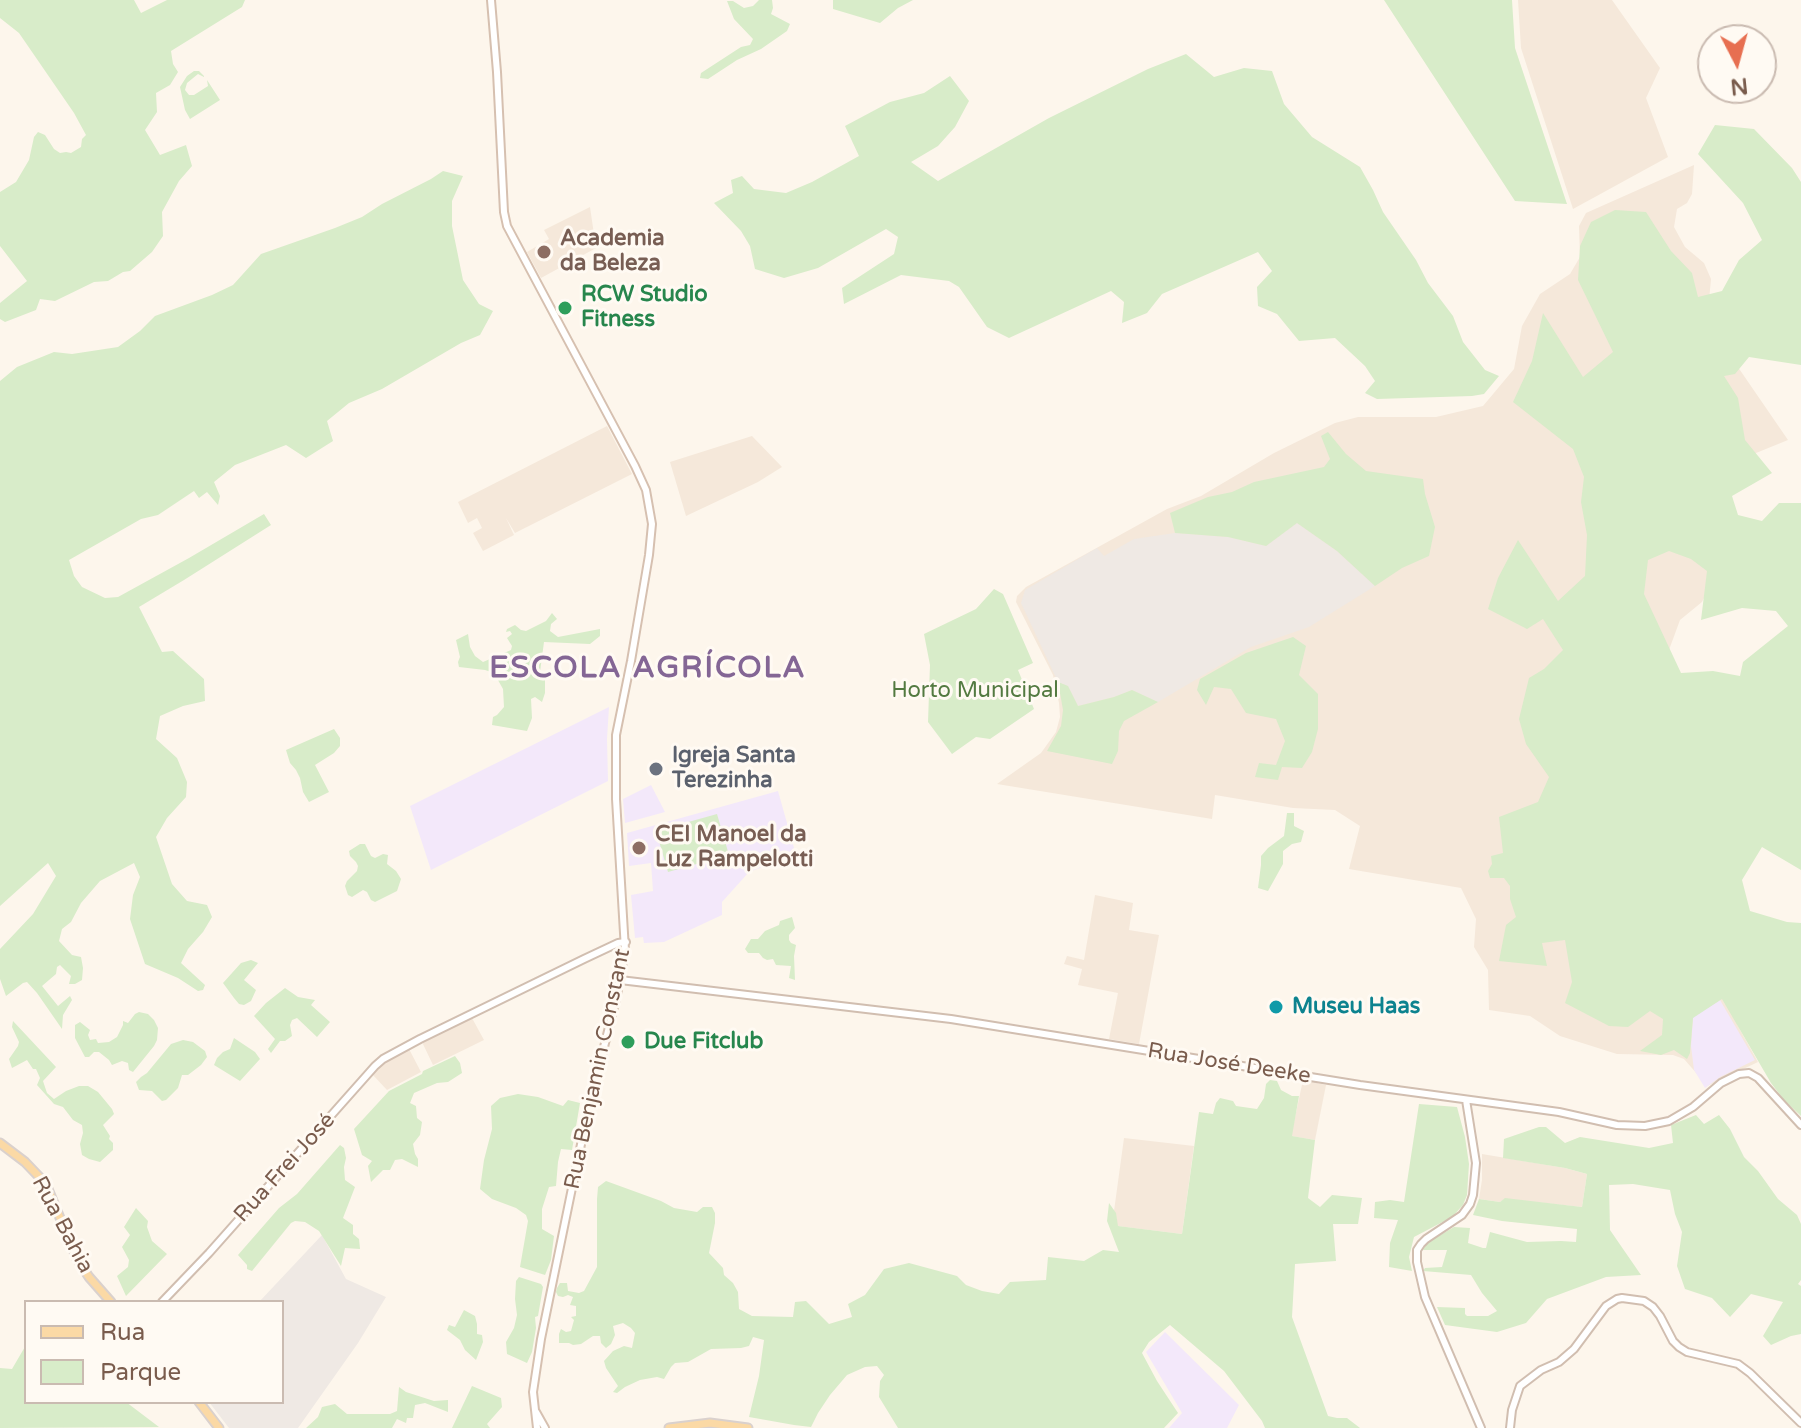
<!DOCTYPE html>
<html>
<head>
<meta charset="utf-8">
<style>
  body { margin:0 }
  #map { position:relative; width:1801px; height:1428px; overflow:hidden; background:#fdf6ec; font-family:"Varela Round",sans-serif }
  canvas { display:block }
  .legend { position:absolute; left:24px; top:1300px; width:260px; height:104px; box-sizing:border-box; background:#fffaf3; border:2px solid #cabbb1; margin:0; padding:10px 14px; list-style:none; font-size:24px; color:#7a5c4d }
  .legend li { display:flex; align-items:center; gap:16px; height:40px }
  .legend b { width:40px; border:2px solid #cabbb1 }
  .north { position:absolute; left:1697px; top:24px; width:80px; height:80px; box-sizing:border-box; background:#fffaf3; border:2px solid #cabbb1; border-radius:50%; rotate:174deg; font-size:22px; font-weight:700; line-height:32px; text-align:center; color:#7a5c4d }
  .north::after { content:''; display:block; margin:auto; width:28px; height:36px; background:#e76f51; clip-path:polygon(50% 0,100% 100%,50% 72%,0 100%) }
</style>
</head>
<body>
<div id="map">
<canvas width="1801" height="1428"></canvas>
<ul class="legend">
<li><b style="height:10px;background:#fbd9a5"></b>Rua</li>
<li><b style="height:22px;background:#d8ecc9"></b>Parque</li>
</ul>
<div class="north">N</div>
</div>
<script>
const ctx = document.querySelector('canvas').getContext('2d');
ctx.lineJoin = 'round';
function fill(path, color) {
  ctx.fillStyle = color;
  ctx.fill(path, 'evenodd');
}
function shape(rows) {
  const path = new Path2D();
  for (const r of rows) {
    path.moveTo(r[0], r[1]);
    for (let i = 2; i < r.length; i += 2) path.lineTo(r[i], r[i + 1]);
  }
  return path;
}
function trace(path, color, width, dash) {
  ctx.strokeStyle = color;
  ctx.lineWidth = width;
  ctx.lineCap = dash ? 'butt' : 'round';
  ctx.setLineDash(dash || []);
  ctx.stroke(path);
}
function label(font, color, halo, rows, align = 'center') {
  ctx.font = font + ' "Varela Round",sans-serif';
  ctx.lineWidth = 6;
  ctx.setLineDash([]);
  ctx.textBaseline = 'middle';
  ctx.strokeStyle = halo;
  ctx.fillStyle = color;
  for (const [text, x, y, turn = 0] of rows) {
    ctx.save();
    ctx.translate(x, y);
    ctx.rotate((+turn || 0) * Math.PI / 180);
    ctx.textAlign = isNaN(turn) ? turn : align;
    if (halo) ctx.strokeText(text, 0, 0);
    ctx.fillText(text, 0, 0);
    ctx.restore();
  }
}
const residential = shape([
  [1518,0,1612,0,1660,68,1646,98,1668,157,1573,209,1521,48],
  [1694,165,1692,194,1687,203,1677,209,1674,227,1685,247,1704,263,1711,279,1707,322,1788,440,1729,464,1716,574,1702,602,1680,620,1645,715,1719,982,1739,1028,1758,1062,1705,1087,1698,1075,1684,1059,1673,1055,1617,1054,1560,1036,1530,1016,1489,1010,1488,970,1474,947,1476,919,1461,888,1349,869,1360,826,1335,810,1293,808,1215,795,1212,819,997,784,1041,753,1056,732,1060,717,1059,703,1053,675,1016,602,1017,596,1026,587,1167,509,1201,496,1274,453,1335,423,1358,417,1436,417,1483,406,1514,369,1522,326,1540,294,1570,274,1580,257,1579,226,1586,213],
  [590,207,596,248,541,278,527,252,549,239,544,230],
  [607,426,632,474,515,533,506,518,514,535,483,551,473,533,482,528,477,518,468,523,458,502],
  [752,436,782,467,758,482,686,516,670,462],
  [1095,895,1133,903,1129,930,1159,935,1139,1044,1109,1039,1118,993,1078,985,1082,969,1064,964,1067,956,1084,960],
  [472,1018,484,1040,433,1065,422,1042],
  [409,1049,421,1072,387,1090,372,1074,386,1061],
  [1303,1080,1326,1085,1315,1140,1291,1136],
  [1124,1138,1194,1146,1182,1234,1117,1226,1114,1211],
  [1482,1154,1565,1168,1587,1174,1582,1207,1505,1199,1500,1202,1479,1199,1482,1180]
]);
const industrial = shape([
  [1297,523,1337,551,1375,586,1309,627,1251,647,1158,702,1132,690,1114,697,1078,706,1068,686,1058,682,1021,603,1025,590,1097,548,1104,556,1134,539,1175,533,1228,537,1266,546],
  [322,1235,346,1279,386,1297,358,1343,298,1428,229,1428,209,1402,282,1402,282,1302,259,1302]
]);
const education = shape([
  [609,707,607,739,608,781,431,870,410,806],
  [651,785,665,812,625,823,623,799],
  [778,791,796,855,749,872,722,902,722,915,664,942,644,943,643,937,635,938,631,895,653,891,651,863,629,866,627,833],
  [1720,1000,1755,1060,1720,1077,1705,1088,1694,1070,1691,1046,1693,1017],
  [1165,1332,1239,1405,1227,1428,1169,1428,1182,1413,1146,1352]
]);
const green = shape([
  [0,0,134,0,141,13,167,0,245,0,242,7,171,51,173,64,178,72,170,85,156,93,157,112,145,130,160,155,186,145,192,166,179,181,162,212,163,236,152,252,130,271,123,272,108,281,94,282,55,301,40,299,36,310,5,322,0,319,0,303,27,281,0,246,0,192,16,182,29,160,34,137,38,132,45,135,54,149,60,153,66,152,71,153,81,147,82,139,86,135,74,113,19,33,0,18],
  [759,0,772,0,773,8,771,14,790,24,787,31,761,49,737,60,708,79,700,78,701,73,741,47,750,45,753,39,734,19,727,1,733,1,744,8,753,6],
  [833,0,913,0,898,8,880,23,833,9],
  [1384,0,1512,0,1515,48,1567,204,1515,201],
  [1186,54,1214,77,1244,68,1272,71,1284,104,1312,137,1360,167,1373,190,1383,212,1416,260,1428,283,1453,316,1463,342,1485,370,1499,376,1484,394,1472,396,1377,399,1365,393,1375,381,1365,366,1335,338,1299,341,1277,314,1258,306,1257,287,1272,271,1258,252,1162,294,1147,313,1122,323,1124,302,1111,291,1009,338,987,327,959,287,949,281,901,275,844,304,842,288,894,254,898,237,886,229,818,268,784,278,755,269,750,246,741,231,714,203,733,193,731,180,742,176,754,189,786,193,812,182,859,156,845,126,890,102,924,93,950,76,969,101,955,127,938,146,911,162,938,181,1049,118,1148,69],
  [194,71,199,71,204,76,204,77,198,74,187,83,185,90,189,95,194,95,208,86,207,80,220,100,190,119,185,110,180,87,187,76],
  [1715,125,1754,129,1792,168,1801,182,1801,365,1749,357,1735,374,1724,376,1738,398,1745,440,1772,473,1732,496,1738,515,1762,521,1779,503,1801,503,1801,870,1762,847,1742,880,1750,911,1787,922,1801,923,1801,1116,1784,1100,1771,1083,1722,999,1693,1018,1690,1053,1687,1059,1674,1050,1661,1055,1640,1051,1662,1035,1663,1019,1650,1011,1628,1027,1609,1026,1565,1003,1572,982,1565,940,1542,943,1547,966,1499,961,1506,925,1516,917,1510,899,1510,886,1504,878,1490,878,1488,871,1492,864,1491,856,1503,853,1499,817,1538,802,1549,777,1526,744,1519,719,1529,678,1544,669,1563,650,1543,619,1527,629,1488,609,1498,578,1518,540,1558,601,1585,576,1587,535,1581,502,1584,477,1573,449,1513,402,1532,361,1543,313,1583,377,1613,352,1578,280,1580,246,1591,222,1615,210,1646,212,1671,251,1692,273,1698,297,1722,291,1739,260,1762,240,1743,203,1698,154],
  [1669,551,1691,559,1707,571,1701,620,1742,608,1776,611,1788,626,1743,662,1740,676,1713,671,1681,673,1644,594,1648,560],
  [443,171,463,176,452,201,452,226,463,280,479,304,493,311,480,335,461,343,382,389,349,403,327,421,333,441,306,458,286,445,235,465,214,482,220,496,218,505,207,492,199,498,194,491,158,515,141,519,69,560,74,576,82,587,105,598,118,597,189,558,264,514,271,525,184,580,139,607,162,652,173,651,204,679,205,701,183,706,160,716,156,739,177,758,187,782,186,797,167,818,156,837,172,884,187,901,207,905,212,917,203,932,188,949,181,963,205,985,203,990,198,991,178,978,145,964,130,919,133,895,140,877,134,863,100,881,81,903,71,922,62,929,59,941,72,955,81,957,83,968,82,980,75,984,69,984,71,976,60,965,57,967,56,974,42,986,58,1006,70,996,72,1000,63,1015,62,1029,37,993,27,982,23,983,6,996,0,979,0,949,33,914,56,876,48,863,0,906,0,381,17,367,54,352,72,354,118,347,140,331,155,316,212,295,233,285,261,254,335,228,362,217,382,204,431,179],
  [1328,432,1346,454,1366,471,1423,479,1425,494,1435,527,1429,556,1402,568,1375,586,1337,551,1297,523,1266,546,1228,537,1175,533,1170,513,1208,497,1232,492,1254,482,1324,467,1330,459,1321,436],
  [994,589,1003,594,1033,663,1018,670,1034,709,990,739,976,737,952,754,928,722,930,665,924,634,976,609],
  [552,613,557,619,551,624,550,631,558,637,600,629,600,636,590,644,544,642,540,672,545,680,545,693,542,702,535,697,531,699,532,718,527,731,492,725,493,717,497,715,504,707,503,689,494,673,485,670,459,667,458,662,460,657,456,640,468,634,470,647,475,656,483,662,511,650,512,646,507,638,512,634,510,631,506,632,507,629,515,625,521,630,526,631,546,621],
  [1293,637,1306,646,1299,675,1318,694,1318,729,1312,752,1302,768,1282,767,1278,780,1255,777,1259,763,1276,765,1285,741,1276,719,1246,713,1231,689,1214,687,1206,705,1197,690,1200,679,1246,653],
  [1058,682,1068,686,1078,706,1114,697,1132,690,1158,702,1124,721,1119,731,1118,751,1112,764,1047,751,1061,726,1063,710],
  [334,729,340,738,340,746,334,753,315,765,329,792,309,802,303,792,300,778,296,770,290,763,286,750],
  [1287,813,1294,813,1294,826,1304,831,1301,842,1292,844,1283,851,1283,864,1268,891,1258,888,1261,865,1261,856,1268,848,1284,836],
  [717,814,729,855,668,872,656,831],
  [360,844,365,844,371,856,375,858,383,854,388,855,387,864,396,871,401,879,397,891,375,902,371,900,367,892,363,890,352,897,348,895,345,886,347,881,357,871,358,866,356,862,350,856,349,851],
  [792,917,795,928,789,935,789,940,791,943,796,945,794,956,795,980,789,978,791,966,776,965,773,959,767,960,763,958,759,953,748,953,745,949,751,939,758,939,765,931,779,925,780,921],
  [251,960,258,963,244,980,256,990,251,1001,244,1005,239,1004,234,998,223,983,241,963],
  [285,988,298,997,315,1000,311,1005,330,1022,317,1037,297,1018,292,1020,290,1025,292,1036,285,1041,280,1041,271,1053,268,1049,275,1039,254,1016,266,1003],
  [139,1012,148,1014,154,1020,158,1028,157,1040,154,1046,133,1072,129,1070,128,1063,122,1061,112,1065,109,1060,99,1052,94,1052,89,1057,85,1057,75,1038,75,1025,80,1022,90,1030,88,1035,90,1040,96,1039,98,1043,109,1042,117,1037,123,1025,123,1021,128,1023,135,1014],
  [13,1021,56,1067,43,1081,47,1093,54,1099,66,1091,79,1086,88,1086,98,1092,112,1109,114,1114,103,1125,110,1136,109,1139,113,1143,113,1150,100,1162,89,1159,82,1155,80,1144,83,1133,82,1125,73,1120,63,1107,54,1104,37,1085,40,1078,36,1069,33,1069,27,1060,12,1068,9,1059,18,1046,19,1042,12,1027],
  [234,1038,255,1052,260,1059,240,1081,214,1065,217,1058,223,1052,230,1049],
  [183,1040,193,1042,205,1051,207,1057,201,1065,188,1075,182,1075,178,1088,166,1100,162,1101,152,1091,139,1090,136,1082,141,1077,147,1073,171,1044],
  [455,1056,460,1063,462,1073,448,1082,437,1083,414,1093,410,1103,416,1106,417,1118,422,1122,420,1135,413,1144,415,1154,418,1159,418,1167,402,1159,395,1160,390,1170,383,1170,371,1182,368,1166,372,1161,362,1155,354,1129,389,1091,422,1074,423,1071],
  [1270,1080,1277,1081,1281,1090,1292,1096,1299,1096,1292,1136,1315,1140,1308,1198,1320,1207,1332,1195,1362,1198,1358,1224,1333,1224,1336,1261,1295,1264,1292,1317,1328,1416,1337,1418,1347,1418,1360,1428,1265,1428,1262,1421,1224,1371,1170,1325,1149,1342,1142,1353,1157,1381,1178,1413,1164,1428,898,1428,879,1397,880,1381,884,1375,877,1366,865,1367,847,1375,830,1395,818,1413,811,1427,794,1425,749,1417,759,1376,764,1340,753,1337,749,1346,741,1348,711,1349,688,1362,675,1363,671,1367,664,1379,657,1377,640,1380,625,1387,617,1393,613,1392,618,1386,606,1368,604,1361,613,1351,624,1346,632,1348,635,1333,631,1328,623,1323,613,1326,615,1335,611,1344,606,1348,601,1343,600,1336,593,1336,581,1344,573,1345,569,1343,559,1343,559,1334,561,1329,566,1332,571,1331,574,1320,571,1317,576,1316,576,1306,570,1305,573,1297,568,1295,563,1297,558,1296,556,1292,557,1288,560,1283,567,1283,568,1291,579,1293,584,1291,597,1267,597,1199,598,1187,606,1181,661,1201,674,1208,697,1212,703,1207,712,1207,715,1213,715,1223,709,1253,723,1268,724,1275,733,1283,738,1292,739,1309,752,1316,793,1317,795,1302,806,1301,829,1324,852,1317,848,1304,865,1295,884,1269,909,1263,957,1276,966,1285,982,1291,999,1294,1010,1282,1046,1280,1048,1257,1084,1261,1103,1250,1119,1252,1107,1221,1109,1203,1116,1213,1118,1226,1182,1234,1199,1112,1213,1114,1216,1103,1220,1098,1233,1101,1236,1106,1257,1109,1264,1098,1266,1084],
  [518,1094,538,1097,563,1106,568,1100,580,1103,572,1150,561,1149,558,1162,556,1186,549,1187,542,1209,542,1229,554,1236,551,1260,545,1275,520,1267,528,1221,526,1215,516,1208,492,1199,480,1189,484,1160,492,1129,491,1106,500,1098],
  [1419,1104,1457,1107,1465,1137,1469,1164,1467,1195,1463,1205,1452,1217,1414,1237,1409,1257,1412,1271,1389,1267,1390,1243,1398,1220,1374,1218,1375,1202,1390,1200,1404,1202],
  [1696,1115,1704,1124,1719,1115,1730,1129,1744,1157,1758,1171,1778,1199,1797,1215,1801,1224,1801,1280,1798,1284,1801,1286,1801,1334,1791,1336,1771,1345,1763,1336,1783,1302,1751,1294,1730,1317,1712,1298,1685,1289,1677,1266,1682,1232,1675,1214,1670,1190,1633,1184,1609,1185,1610,1230,1641,1275,1606,1277,1547,1299,1526,1323,1497,1332,1445,1325,1437,1307,1465,1308,1465,1314,1467,1316,1488,1316,1497,1311,1482,1293,1471,1275,1423,1271,1425,1268,1442,1267,1447,1250,1423,1250,1427,1243,1454,1227,1470,1228,1468,1243,1483,1248,1486,1248,1490,1232,1527,1242,1561,1241,1576,1242,1577,1229,1502,1221,1473,1215,1479,1199,1500,1202,1505,1198,1582,1207,1587,1174,1565,1168,1503,1158,1504,1139,1539,1127,1546,1127,1565,1143,1580,1137,1649,1148,1673,1143,1671,1125],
  [340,1145,344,1148,346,1158,344,1167,345,1180,355,1187,343,1218,353,1225,353,1234,359,1239,360,1249,345,1248,341,1266,319,1231,305,1222,295,1221,291,1223,252,1271,247,1269,247,1265,238,1255,279,1208,297,1194],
  [136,1208,148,1221,147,1227,152,1241,167,1254,126,1296,117,1276,128,1267,129,1260,122,1247,130,1235,124,1227],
  [519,1277,541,1284,543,1287,538,1316,535,1317,536,1328,532,1352,527,1363,507,1354,506,1342,514,1328,517,1315,515,1299,516,1281],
  [464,1310,475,1316,477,1324,477,1334,482,1335,483,1342,476,1360,465,1350,460,1340,447,1330,449,1325,455,1327],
  [26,1345,26,1402,126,1402,159,1427,0,1428,0,1368,12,1369],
  [472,1386,501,1398,502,1407,487,1424,490,1428,452,1428],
  [399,1387,406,1392,434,1401,448,1400,448,1412,425,1403,415,1405,413,1418,407,1418,406,1423,397,1419,392,1428,306,1428,318,1417,322,1407,335,1404,347,1414,390,1414,397,1411]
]);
const tertiary = shape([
  [620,980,951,1019,1360,1085,1559,1112,1617,1125,1645,1126,1669,1121,1693,1107,1721,1083,1739,1074,1749,1073,1758,1078,1801,1125],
  [1466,1100,1476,1163,1473,1195,1470,1204,1462,1215,1426,1239,1421,1244,1417,1250,1417,1262,1425,1297,1481,1428],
  [162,1302,209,1253,375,1066,383,1059,420,1039,584,959,618,943,626,942],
  [1510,1428,1512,1410,1520,1386,1541,1370,1559,1362,1574,1349,1606,1306,1617,1299,1622,1298,1644,1301,1653,1307,1660,1316,1673,1341,1679,1347,1687,1352,1738,1364,1750,1373,1801,1423]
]);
const secondary = shape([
  [491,0,497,72,504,212,507,226,635,466,646,490,652,524,649,555,631,661,616,735,616,799,625,950,617,995,587,1115,541,1339,533,1392,537,1428],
  [536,1412,545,1428]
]);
const primary = shape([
  [0,1143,25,1162,46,1184,77,1259,89,1277,111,1302],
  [199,1402,219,1428],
  [669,1428,710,1423,748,1428]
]);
const markers = [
  [544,252,8,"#8d6e63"],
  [565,308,8,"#2e9e5b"],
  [656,769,8,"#6b7280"],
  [639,848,8,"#8d6e63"],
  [1276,1007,8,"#0f9aa8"],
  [628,1042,8,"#2e9e5b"]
];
const educationNames = [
  ["Academia",560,239],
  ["da Beleza",560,264],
  ["CEI Manoel da",655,835],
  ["Luz Rampelotti",655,860]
];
const leisureNames = [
  ["RCW Studio",581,295],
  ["Fitness",581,320],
  ["Due Fitclub",644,1042]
];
const parkNames = [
  ["Horto Municipal",975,691]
];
const worshipNames = [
  ["Igreja Santa",672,756],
  ["Terezinha",672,781]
];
const cultureNames = [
  ["Museu Haas",1292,1007]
];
const streetNames = [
  ["Rua José Deeke",1229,1064,9],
  ["Rua Benjamin Constant",598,1069,-78],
  ["Rua Frei José",285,1168,-48],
  ["Rua Bahia",62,1225,62]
];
const districtNames = [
  ["ESCOLA AGRÍCOLA",648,669]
];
fill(residential, '#f5e8da');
fill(industrial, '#efe9e4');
fill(education, '#f3e8fa');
fill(green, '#d8ecc9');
trace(tertiary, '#d1beb0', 10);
trace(secondary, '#d6c0b0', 10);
trace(primary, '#dad1cd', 11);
trace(tertiary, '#fff', 6);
trace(secondary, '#fff', 6);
trace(primary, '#fbd9a5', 7);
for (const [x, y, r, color] of markers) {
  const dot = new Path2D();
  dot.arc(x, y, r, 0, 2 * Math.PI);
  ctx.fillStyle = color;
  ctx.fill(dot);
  trace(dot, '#fffaf3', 3);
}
label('bold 22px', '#785e54', '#fffaf3', educationNames, 'left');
label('bold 22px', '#27864d', '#fffaf3', leisureNames, 'left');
label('22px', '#537a41', '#fffaf3', parkNames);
label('bold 22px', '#5b616d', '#fffaf3', worshipNames, 'left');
label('bold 22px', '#0d838f', '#fffaf3', cultureNames, 'left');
label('22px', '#7a5c4d', '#fffaf3', streetNames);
ctx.letterSpacing = '2px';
label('bold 30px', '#846695', '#fffaf3', districtNames);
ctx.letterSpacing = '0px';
</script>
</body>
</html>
